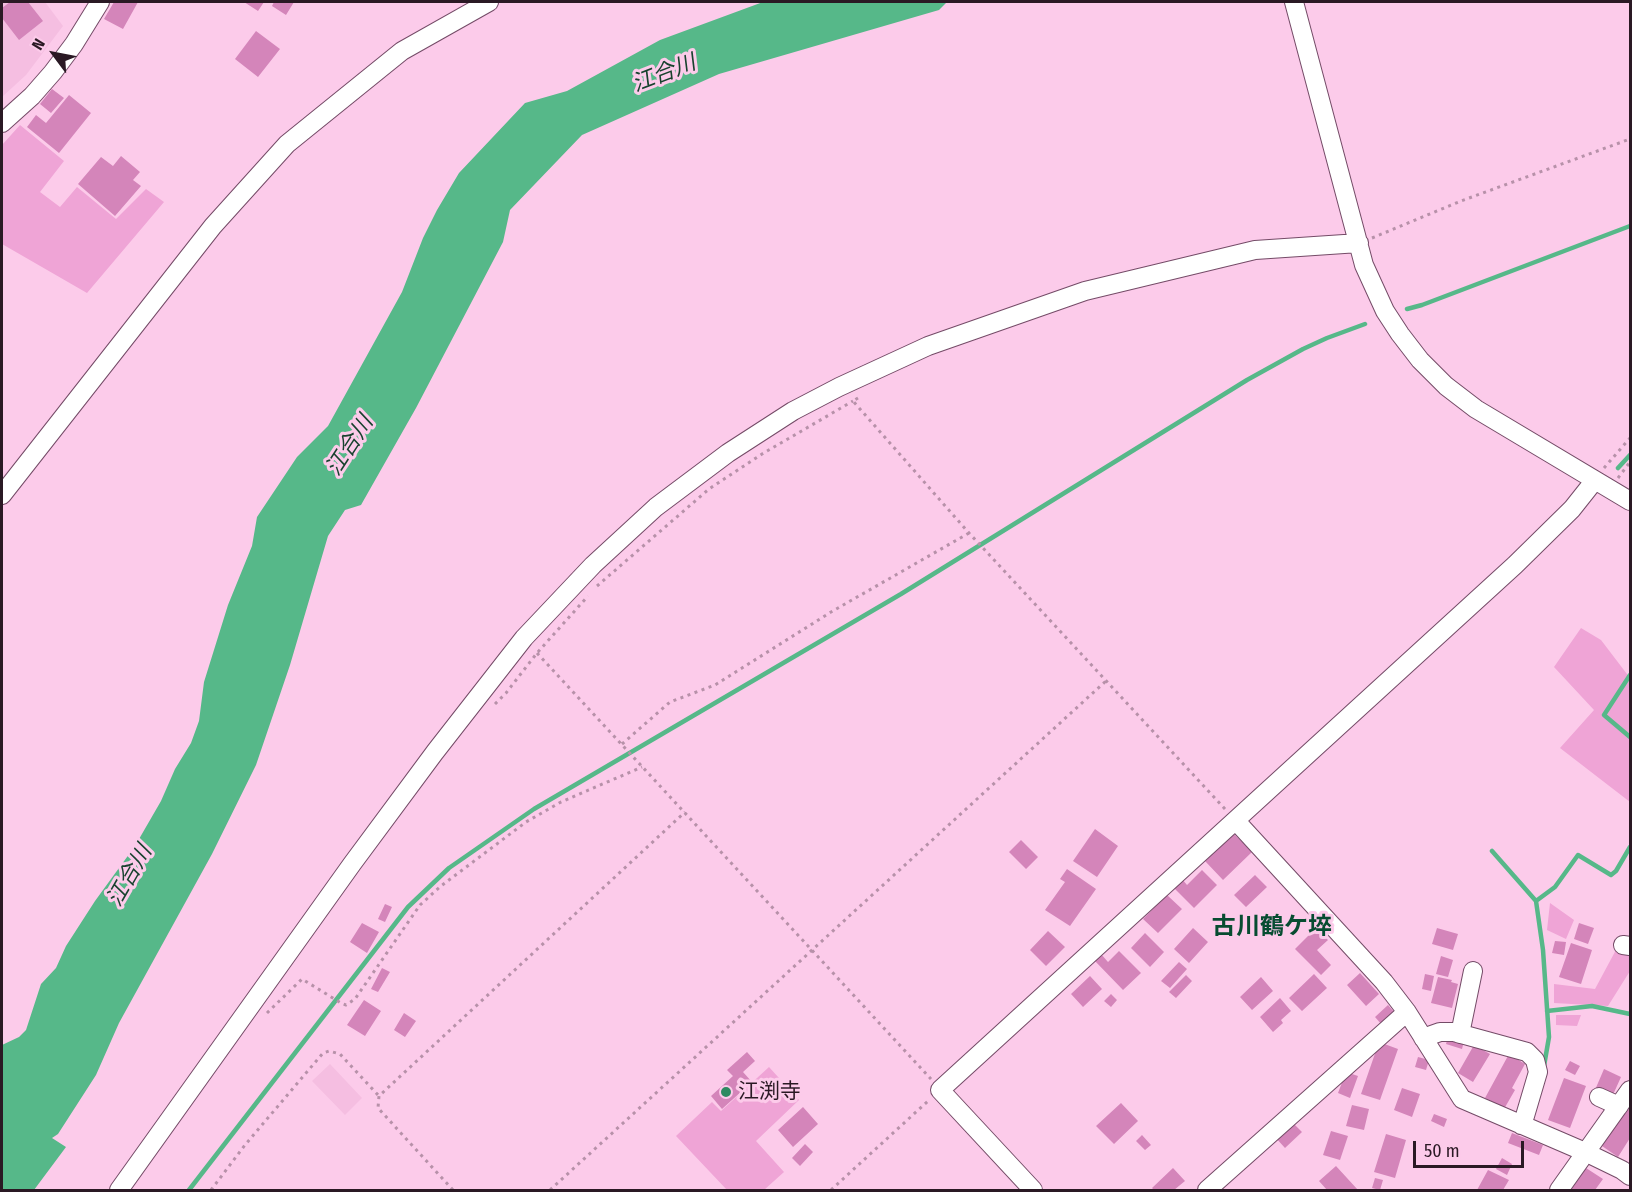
<!DOCTYPE html>
<html>
<head>
<meta charset="utf-8">
<style>
  body { margin:0 }
  #map { position:relative; width:1632px; height:1192px; overflow:hidden; background:#fccbea; font-family:"Fira Sans Condensed",sans-serif }
  canvas { display:block }
  .frame { position:absolute; inset:0; border:3px solid #2a1924; pointer-events:none }
  .north { position:absolute; left:24px; top:24px; width:60px; height:60px; -webkit-text-stroke:4px #fccbea; paint-order:stroke; rotate:302deg; font-size:16px; font-weight:700; line-height:24px; text-align:center; color:#2a1924 }
  .north::after { content:''; display:block; margin:auto; width:21px; height:27px; background:#2a1924; clip-path:polygon(50% 0,100% 100%,50% 72%,0 100%) }
  .scale { position:absolute; left:1413px; top:1141px; width:111px; height:27px; box-sizing:border-box; border:3px solid #2a1924; border-top:0; padding-left:8px; font-size:18px; line-height:21px; white-space:nowrap; color:#2a1924; -webkit-text-stroke:4px #fccbea; paint-order:stroke }
</style>
</head>
<body>
<div id="map">
<canvas width="1632" height="1192"></canvas>
<div class="frame"></div>
<div class="north">N</div>
<div class="scale">50 m</div>
</div>
<script>
const ctx = document.querySelector('canvas').getContext('2d');
ctx.lineJoin = 'round';
function fill(path, color) {
  ctx.fillStyle = color;
  ctx.fill(path, 'evenodd');
}
function shape(rows) {
  const path = new Path2D();
  for (const r of rows) {
    path.moveTo(r[0], r[1]);
    for (let i = 2; i < r.length; i += 2) path.lineTo(r[i], r[i + 1]);
  }
  return path;
}
function trace(path, color, width, dash) {
  ctx.strokeStyle = color;
  ctx.lineWidth = width;
  ctx.lineCap = dash ? 'butt' : 'round';
  ctx.setLineDash(dash || []);
  ctx.stroke(path);
}
function label(font, color, halo, rows, align = 'center') {
  ctx.font = font + ' "Fira Sans Condensed","Noto Sans JP",sans-serif';
  ctx.lineWidth = 6;
  ctx.setLineDash([]);
  ctx.textBaseline = 'middle';
  ctx.strokeStyle = halo;
  ctx.fillStyle = color;
  for (const [text, x, y, turn = 0] of rows) {
    ctx.save();
    ctx.translate(x, y);
    ctx.rotate((+turn || 0) * Math.PI / 180);
    ctx.textAlign = isNaN(turn) ? turn : align;
    if (halo) ctx.strokeText(text, 0, 0);
    ctx.fillText(text, 0, 0);
    ctx.restore();
  }
}
const built = shape([
  [2,2,45,2,63,26,26,75,2,97],
  [330,1064,362,1098,345,1115,312,1081]
]);
const green = shape([
  [20,125,64,161,40,192,60,207,77,187,116,219,146,189,164,202,87,293,2,244,2,188,3,186,2,184,2,145],
  [1581,628,1601,640,1630,678,1630,802,1560,748,1594,710,1554,667],
  [1550,903,1574,920,1566,939,1547,930],
  [1617,948,1630,952,1630,971,1608,1006,1554,1003,1554,984,1595,989],
  [1556,1015,1581,1015,1577,1026,1556,1025],
  [769,1067,799,1100,756,1141,784,1172,764,1190,727,1190,676,1136,712,1102,721,1111]
]);
const water = shape([
  [763,2,947,2,939,10,719,74,582,135,510,210,503,242,416,408,361,505,345,510,328,536,290,665,256,765,212,854,119,1023,96,1075,58,1134,52,1138,66,1147,34,1190,2,1190,2,1045,19,1037,26,1030,41,984,56,968,66,946,95,901,135,846,161,801,175,769,191,743,199,721,204,682,228,605,252,546,257,517,297,457,328,426,402,292,423,238,437,210,459,173,525,103,567,91,660,40]
]);
const stream = shape([
  [1407,309,1422,305,1630,226],
  [1618,468,1630,455],
  [1630,675,1604,715,1630,737],
  [1492,851,1536,901,1543,950,1549,1037,1544,1066],
  [1536,901,1555,887,1578,855,1611,875,1616,871,1630,847],
  [1547,1011,1592,1006,1630,1014],
  [189,1190,408,907,449,868,534,809,901,594,1247,380,1303,349,1327,338,1365,324]
]);
const building = shape([
  [10,2,28,2,43,21,19,40,2,18,2,8],
  [114,2,138,2,123,29,104,19],
  [244,2,264,2,258,11],
  [274,2,294,2,286,15,272,6],
  [256,31,280,49,258,77,235,59],
  [52,89,64,98,51,113,40,104],
  [69,95,91,113,59,153,27,127,36,115,46,123],
  [121,156,140,172,133,180,141,186,115,216,78,184,101,157,113,166],
  [1095,829,1118,846,1097,877,1073,861],
  [1233,833,1252,852,1223,880,1205,861],
  [1021,840,1038,857,1026,869,1009,852],
  [1067,869,1096,889,1070,926,1045,910,1065,882,1060,879],
  [1202,870,1217,885,1194,908,1174,888,1182,879,1187,885],
  [1255,875,1267,887,1246,907,1234,895],
  [1167,895,1182,909,1158,933,1143,919],
  [385,904,392,907,385,922,378,919],
  [362,923,379,932,367,953,350,942],
  [1579,923,1594,928,1588,944,1574,939],
  [1193,928,1208,942,1189,963,1174,949],
  [1316,928,1328,940,1317,950,1331,965,1321,975,1295,949],
  [1437,928,1458,934,1453,950,1432,944],
  [1048,931,1065,947,1046,966,1030,950],
  [1145,933,1164,952,1150,967,1131,948],
  [1555,941,1566,942,1564,955,1552,953],
  [1571,943,1592,950,1581,984,1559,977],
  [1119,951,1141,973,1123,990,1094,960,1101,954,1108,962],
  [1441,956,1453,960,1448,977,1436,974],
  [1179,962,1187,969,1170,988,1161,981],
  [382,968,390,972,378,992,371,989],
  [1360,973,1379,994,1366,1006,1347,985],
  [1314,974,1327,988,1302,1011,1289,998],
  [1425,974,1434,976,1431,991,1422,989],
  [1186,975,1192,981,1176,998,1169,992],
  [1090,976,1102,989,1083,1007,1071,994],
  [1261,977,1273,991,1252,1010,1240,997],
  [1438,977,1452,980,1451,982,1458,984,1452,1008,1431,1003],
  [1111,994,1117,1000,1111,1007,1104,1001],
  [1280,998,1291,1011,1281,1020,1283,1023,1273,1032,1260,1017],
  [364,1000,381,1011,365,1036,347,1025],
  [1388,1005,1395,1013,1382,1025,1375,1017],
  [404,1013,416,1021,405,1037,394,1030],
  [1448,1037,1464,1041,1462,1049,1446,1044],
  [1379,1042,1398,1049,1380,1100,1361,1094],
  [1474,1045,1490,1054,1473,1082,1458,1073],
  [747,1052,755,1061,743,1072,752,1082,722,1109,711,1096,733,1076,727,1070],
  [1509,1054,1525,1064,1512,1088,1515,1090,1504,1109,1485,1098],
  [1418,1057,1429,1060,1426,1070,1415,1067],
  [1570,1061,1580,1066,1575,1075,1565,1070],
  [1604,1069,1621,1077,1612,1097,1595,1090],
  [1346,1072,1358,1076,1350,1098,1338,1093],
  [1564,1078,1586,1086,1570,1128,1548,1120],
  [1402,1088,1420,1094,1412,1117,1394,1110],
  [1121,1103,1138,1121,1114,1144,1096,1126],
  [1352,1105,1369,1109,1364,1130,1346,1126],
  [803,1107,818,1124,793,1147,778,1130],
  [1626,1108,1630,1110,1630,1138,1618,1157,1602,1146],
  [1434,1114,1447,1119,1444,1127,1431,1121],
  [1292,1122,1302,1132,1285,1148,1275,1137],
  [1331,1131,1348,1136,1340,1160,1323,1155],
  [1512,1133,1543,1145,1539,1155,1508,1143],
  [1386,1134,1406,1140,1395,1178,1374,1172],
  [1142,1135,1151,1145,1145,1150,1136,1141],
  [805,1144,813,1152,800,1166,792,1158],
  [1502,1158,1512,1164,1507,1175,1496,1169],
  [1336,1166,1358,1190,1327,1190,1319,1181],
  [1173,1168,1185,1181,1174,1190,1154,1190,1152,1188],
  [1586,1168,1603,1179,1595,1190,1571,1190],
  [1488,1170,1509,1180,1503,1190,1477,1190],
  [1375,1178,1383,1180,1380,1190,1372,1188]
]);
const path = shape([
  [1372,238,1461,201,1630,139],
  [858,398,853,401,969,533,1225,809],
  [1604,468,1630,438],
  [1618,478,1630,462],
  [597,586,709,489,762,454,853,401],
  [537,653,931,1079],
  [495,704,506,693,537,653,588,596],
  [622,744,670,702,715,685,831,612,969,533],
  [267,1013,302,979,341,1003,346,1005,355,999,420,905,441,886,526,822,561,802,642,767],
  [211,1190,245,1145,323,1053,329,1051,340,1054,379,1096],
  [453,1190,378,1108,379,1096,685,812],
  [550,1190,1107,680],
  [831,1190,928,1101]
]);
const minor = shape([
  [1294,2,1364,265,1385,311,1400,334,1420,360,1446,386,1476,409,1630,501],
  [2,123,32,96,53,72,74,44,100,2],
  [2,495,213,226,287,144,402,51,489,2],
  [1236,821,1384,982,1407,1012,1462,1099,1585,1152,1622,1170,1630,1176],
  [1623,945,1630,946],
  [1460,1034,1473,971],
  [1423,1038,1440,1032,1454,1032,1527,1052,1535,1060,1538,1072,1525,1116,1521,1125],
  [1599,1097,1619,1106],
  [119,1190,352,864,435,752,524,638,593,565,656,507,728,453,793,411,839,387,928,346,1085,291,1255,250,1359,243],
  [1033,1190,940,1090,1515,565,1572,509,1595,480],
  [1207,1190,1407,1012],
  [1559,1190,1630,1090]
]);
const markers = [
  [726,1092,6,"#2e8a61"]
];
const poiNames = [
  ["江渕寺",738,1092]
];
const waterNames = [
  ["江合川",664,74,-21],
  ["江合川",350,446,-57],
  ["江合川",130,876,-60]
];
const quarterNames = [
  ["古川鶴ケ埣",1272,927]
];
fill(built, '#f5bee1');
fill(green, '#efa4d6');
fill(water, '#56b889');
trace(stream, '#56b889', 4.5);
fill(building, '#d485ba');
trace(minor, '#744b67', 20);
trace(path, '#b791a9', 3, [3, 4.5]);
trace(minor, '#fff', 18);
for (const [x, y, r, color] of markers) {
  const dot = new Path2D();
  dot.arc(x, y, r, 0, 2 * Math.PI);
  ctx.fillStyle = color;
  ctx.fill(dot);
  trace(dot, '#fccbea', 2);
}
label('21px', '#2a1924', '#fccbea', poiNames, 'left');
label('italic 22px', '#18422e', '#fccbea', waterNames);
label('bold 24px', '#074c31', '#fccbea', quarterNames);
</script>
</body>
</html>
